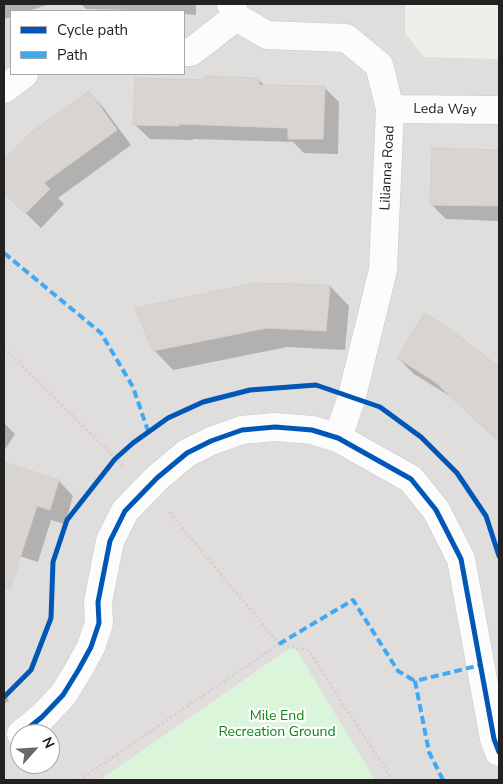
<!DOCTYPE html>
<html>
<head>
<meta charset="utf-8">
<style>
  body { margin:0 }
  #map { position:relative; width:503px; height:784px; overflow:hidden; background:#f0eeeb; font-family:"Nunito Sans",sans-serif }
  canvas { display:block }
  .frame { position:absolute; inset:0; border:5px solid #222; pointer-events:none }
  .legend { position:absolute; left:10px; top:10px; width:175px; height:65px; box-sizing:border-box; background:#fff; border:1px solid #a7a7a7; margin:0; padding:6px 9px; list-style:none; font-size:15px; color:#222 }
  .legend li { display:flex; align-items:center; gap:10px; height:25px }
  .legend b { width:25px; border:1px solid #a7a7a7 }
  .north { position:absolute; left:10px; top:724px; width:50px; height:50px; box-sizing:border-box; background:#fff; border:1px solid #a7a7a7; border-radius:50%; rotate:64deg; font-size:14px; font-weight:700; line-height:20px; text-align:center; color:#222 }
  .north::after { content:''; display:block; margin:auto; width:18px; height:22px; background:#6a6968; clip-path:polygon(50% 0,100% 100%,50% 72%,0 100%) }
</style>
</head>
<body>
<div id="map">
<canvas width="503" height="784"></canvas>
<div class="frame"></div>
<ul class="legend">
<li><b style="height:6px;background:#0057b8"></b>Cycle path</li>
<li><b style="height:6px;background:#3fa9f5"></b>Path</li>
</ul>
<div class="north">N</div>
</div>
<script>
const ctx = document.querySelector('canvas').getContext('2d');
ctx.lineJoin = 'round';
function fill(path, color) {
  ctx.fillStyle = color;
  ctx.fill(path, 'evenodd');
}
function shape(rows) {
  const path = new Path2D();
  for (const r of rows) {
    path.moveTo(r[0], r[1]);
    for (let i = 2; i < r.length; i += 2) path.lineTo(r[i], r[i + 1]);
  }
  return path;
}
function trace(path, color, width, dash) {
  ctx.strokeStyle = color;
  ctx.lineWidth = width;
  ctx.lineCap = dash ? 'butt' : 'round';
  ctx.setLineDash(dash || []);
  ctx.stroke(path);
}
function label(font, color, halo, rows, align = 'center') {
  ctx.font = font + ' "Nunito Sans",sans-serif';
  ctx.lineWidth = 4.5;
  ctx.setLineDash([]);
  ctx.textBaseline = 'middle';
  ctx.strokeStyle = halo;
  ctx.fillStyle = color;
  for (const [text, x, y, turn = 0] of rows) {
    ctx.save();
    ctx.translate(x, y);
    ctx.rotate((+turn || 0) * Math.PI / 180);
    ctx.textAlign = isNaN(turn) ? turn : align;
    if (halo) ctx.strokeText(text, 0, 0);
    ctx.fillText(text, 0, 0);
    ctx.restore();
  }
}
const residential = shape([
  [4,4,405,4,405,33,424,57,499,59,499,780,375,780,293,646,100,780,4,780],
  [11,11,184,11,184,74,11,74],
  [20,734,50,734,50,764,20,764]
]);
const park = shape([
  [294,646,375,780,100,780]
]);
const shadow = shape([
  [4,4,50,4,28,11,11,11,11,17,4,19],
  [81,4,196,4,196,15,184,14,184,11,86,9],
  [258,79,265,86,324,87,339,102,338,154,304,153,293,142,193,139,193,140,150,139,135,125,206,81],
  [89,93,103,107,131,145,58,198,64,204,41,228,4,192,4,161,31,134],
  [433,150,499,152,499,221,446,219,431,204],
  [255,284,330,286,349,306,345,350,287,347,173,370,154,350],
  [481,354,499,371,499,441,453,398,414,374,398,358],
  [4,423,15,434,4,451],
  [4,464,59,481,73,496,65,524,51,520,38,562,4,551],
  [4,692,9,701,4,704]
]);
const building = shape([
  [205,76,259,78,259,85,325,86,323,139,288,139,288,128,179,124,179,126,133,125,135,78,205,80,205,76],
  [89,91,117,130,44,183,50,189,25,214,4,193,4,160,30,133,89,91],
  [432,148,499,150,499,206,430,205,432,148],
  [255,283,330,285,326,331,267,328,153,351,135,308,255,283],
  [424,313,449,328,499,367,499,442,435,382,397,358,424,313],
  [4,462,59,480,50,510,37,506,10,589,4,588,4,462]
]);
const path = shape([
  [4,348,124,467],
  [169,512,279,644,309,651,389,775,390,780],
  [79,780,279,644]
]);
const street = shape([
  [231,4,236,17,267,35,346,38,379,65,390,109,383,270,352,396,338,438],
  [184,52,191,52,236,17],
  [4,89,24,74],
  [390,109,499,110],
  [21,734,42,717,63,695,79,669,91,647,99,623,98,602,110,541,125,511,157,478,187,453,211,441,242,430,275,427,312,430,338,438,411,479,436,510,461,559,494,739,499,752]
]);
const quiet = shape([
  [4,253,101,333,133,387,148,431],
  [279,644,353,600,398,671,415,681],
  [443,780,429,752,415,681,481,665]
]);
const cycleway = shape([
  [4,697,31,670,51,618,53,562,67,520,115,459,133,443,168,418,203,402,250,390,316,385,380,407,421,437,457,473,486,516,499,556],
  [21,734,42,717,63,695,79,669,91,647,99,623,98,602,110,541,125,511,157,478,187,453,211,441,242,430,275,427,312,430,338,438,411,479,436,510,461,559,494,739,499,752]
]);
const streetNames = [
  ["Leda Way",445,110,1],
  ["Lilianna Road",388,168,-87]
];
const parkNames = [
  ["Mile End",277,717],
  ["Recreation Ground",277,733]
];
fill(residential, '#dfdedc');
fill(park, '#daf5da');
fill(shadow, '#0003');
fill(building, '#d7d4d2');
trace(building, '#d3d0cc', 1);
trace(street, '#c9c8c7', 29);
trace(path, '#dccecd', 3, [2.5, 2.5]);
trace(street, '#fdfcfc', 28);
trace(quiet, '#3fa9f5', 4, [8, 4]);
trace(cycleway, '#0057b8', 5);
label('14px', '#222', '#fff', streetNames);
label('14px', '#0c8416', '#fff', parkNames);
</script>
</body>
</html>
